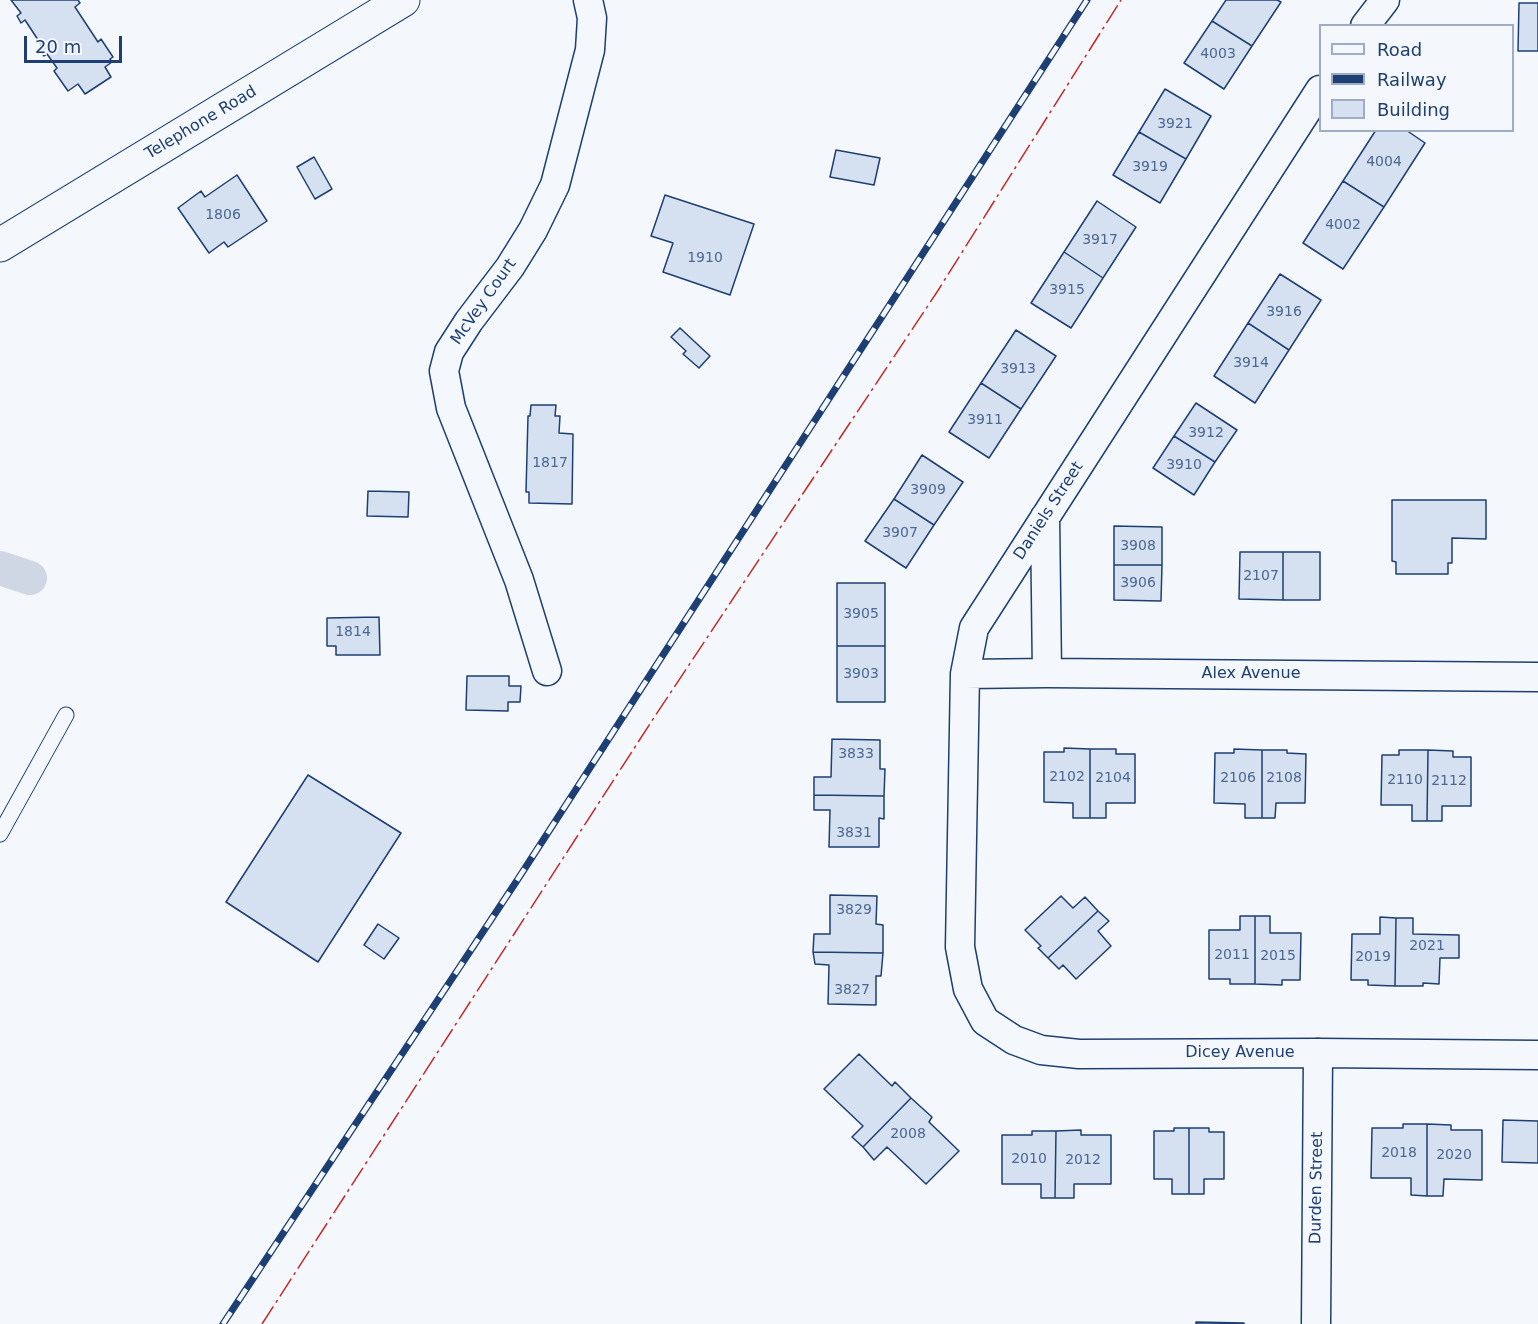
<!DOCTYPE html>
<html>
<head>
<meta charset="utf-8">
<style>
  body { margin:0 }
  #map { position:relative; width:1538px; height:1324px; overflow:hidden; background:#f4f7fb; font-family:"DejaVu Sans",sans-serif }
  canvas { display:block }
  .legend { position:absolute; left:1319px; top:24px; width:195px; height:108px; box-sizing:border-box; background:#f4f7fb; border:2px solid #9eadc5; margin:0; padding:8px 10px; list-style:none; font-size:18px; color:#1d3f73 }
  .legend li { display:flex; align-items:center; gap:12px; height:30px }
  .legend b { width:30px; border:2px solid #9eadc5 }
  .scale { position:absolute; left:24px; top:36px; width:98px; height:27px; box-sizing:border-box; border:3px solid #1d3f73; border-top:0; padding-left:8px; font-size:18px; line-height:21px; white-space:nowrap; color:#1d3f73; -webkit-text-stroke:4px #f4f7fb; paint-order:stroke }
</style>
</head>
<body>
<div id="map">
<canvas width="1538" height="1324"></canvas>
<ul class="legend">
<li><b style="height:8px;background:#f4f7fb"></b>Road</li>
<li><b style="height:8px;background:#1d3f73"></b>Railway</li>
<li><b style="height:16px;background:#d5e0f0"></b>Building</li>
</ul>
<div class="scale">20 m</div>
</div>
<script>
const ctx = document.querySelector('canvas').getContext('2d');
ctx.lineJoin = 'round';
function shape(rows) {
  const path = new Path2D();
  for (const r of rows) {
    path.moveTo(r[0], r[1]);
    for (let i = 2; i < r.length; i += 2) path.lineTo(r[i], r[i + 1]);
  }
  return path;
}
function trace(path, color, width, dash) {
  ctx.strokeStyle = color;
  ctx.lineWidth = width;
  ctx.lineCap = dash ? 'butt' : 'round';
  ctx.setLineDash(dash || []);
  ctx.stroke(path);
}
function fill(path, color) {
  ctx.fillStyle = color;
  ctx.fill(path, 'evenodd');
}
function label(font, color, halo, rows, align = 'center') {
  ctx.font = font + ' "DejaVu Sans",sans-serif';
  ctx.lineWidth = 4.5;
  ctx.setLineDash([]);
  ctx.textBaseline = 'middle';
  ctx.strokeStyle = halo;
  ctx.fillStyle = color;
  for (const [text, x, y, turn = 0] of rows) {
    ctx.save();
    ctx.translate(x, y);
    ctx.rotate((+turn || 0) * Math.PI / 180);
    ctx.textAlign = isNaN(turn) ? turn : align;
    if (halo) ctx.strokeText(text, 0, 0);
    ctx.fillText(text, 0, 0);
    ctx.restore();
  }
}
const canal = shape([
  [0,568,30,578]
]);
const building = shape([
  [11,0,78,0,80,3,75,7,98,42,101,39,113,57,110,59,112,62,105,67,111,77,85,94,78,84,68,91,54,71,57,68,47,54,44,56,39,49,42,46,25,20,21,23,17,16,21,13,11,0],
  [1226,0,1277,0,1281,2,1252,46,1212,21,1226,0],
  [1519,3,1538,3,1538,51,1518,51,1519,3],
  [1212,21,1252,46,1224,89,1184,63,1212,21],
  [1165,89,1211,116,1186,159,1139,132,1165,89],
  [1376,130,1406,130,1425,143,1384,207,1343,181,1376,130],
  [1139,132,1186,159,1160,203,1113,175,1139,132],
  [836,150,880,158,874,185,830,177,836,150],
  [314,157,332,189,315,199,297,167,314,157],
  [237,175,267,221,228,247,224,242,209,253,178,208,201,191,205,197,237,175],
  [1343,181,1384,207,1343,269,1303,243,1343,181],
  [665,195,754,224,730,295,663,272,673,243,651,236,665,195],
  [1097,201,1136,227,1103,278,1064,252,1097,201],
  [1064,252,1103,278,1071,328,1031,303,1064,252],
  [1280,274,1321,300,1289,350,1248,323,1280,274],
  [1248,323,1289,350,1255,403,1214,376,1248,323],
  [680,328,710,356,699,368,683,354,686,351,671,337,680,328],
  [1016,330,1056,356,1021,409,981,383,1016,330],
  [981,383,1021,409,989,458,949,432,981,383],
  [1196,403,1237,430,1215,462,1174,436,1196,403],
  [531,405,556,405,555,416,560,416,559,433,573,434,572,504,529,503,529,492,526,492,528,416,530,416,531,405],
  [1174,436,1215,462,1194,495,1153,468,1174,436],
  [922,455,963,482,934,525,894,499,922,455],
  [368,491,409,492,408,517,367,516,368,491],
  [894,499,934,525,906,568,865,541,894,499],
  [1392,500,1486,500,1486,539,1452,538,1452,563,1448,563,1448,574,1396,574,1396,562,1392,561,1392,500],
  [1114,526,1162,527,1162,565,1114,565,1114,526],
  [1240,552,1283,552,1283,600,1239,599,1240,552],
  [1283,552,1320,552,1320,600,1283,600,1283,552],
  [1114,565,1162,565,1161,601,1114,600,1114,565],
  [837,583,885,583,885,646,837,646,837,583],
  [379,617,380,655,336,655,336,646,327,646,327,618,379,617],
  [837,646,885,646,885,702,837,702,837,646],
  [467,676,509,676,509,686,521,686,520,702,508,702,508,711,466,710,467,676],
  [832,739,880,740,880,769,885,769,884,796,814,795,814,777,831,777,832,739],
  [1064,748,1090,749,1090,818,1073,818,1073,803,1044,802,1044,752,1064,752,1064,748],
  [1090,749,1116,749,1116,754,1135,754,1135,803,1106,803,1106,818,1090,818,1090,749],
  [1234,749,1262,750,1262,818,1245,818,1245,804,1214,803,1215,753,1234,753,1234,749],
  [1262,750,1287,750,1287,753,1306,754,1305,803,1276,803,1275,818,1262,818,1262,750],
  [1399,750,1428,750,1427,821,1412,821,1412,805,1381,805,1382,755,1399,755,1399,750],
  [1428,750,1453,751,1453,757,1471,757,1471,806,1442,806,1442,821,1427,821,1428,750],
  [308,775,401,833,318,962,226,902,308,775],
  [814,795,884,796,884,819,879,818,879,847,829,847,830,810,814,810,814,795],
  [830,895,877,896,876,924,883,925,883,953,813,952,814,934,830,934,830,895],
  [1061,896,1073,908,1085,897,1098,911,1048,958,1038,948,1041,946,1025,930,1061,896],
  [1098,911,1109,921,1098,931,1111,946,1076,979,1063,965,1059,969,1048,958,1098,911],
  [1240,916,1255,916,1255,984,1230,984,1230,979,1209,979,1209,930,1240,930,1240,916],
  [1255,916,1270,916,1270,933,1301,933,1300,980,1282,980,1282,985,1255,984,1255,916],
  [1380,917,1396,918,1395,986,1368,985,1368,980,1351,980,1352,934,1380,934,1380,917],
  [1396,918,1413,918,1413,934,1459,935,1459,958,1440,958,1439,984,1423,983,1423,986,1395,986,1396,918],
  [378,924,399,938,384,959,364,945,378,924],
  [813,952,883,953,881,976,876,976,876,1005,828,1004,829,965,815,964,813,952],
  [859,1054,892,1086,895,1082,911,1098,863,1147,852,1137,863,1126,824,1089,859,1054],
  [911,1098,932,1117,929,1122,959,1151,926,1184,887,1147,874,1160,863,1147,911,1098],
  [1503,1120,1538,1121,1538,1163,1502,1162,1503,1120],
  [1403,1124,1427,1124,1427,1196,1411,1195,1411,1178,1371,1178,1372,1128,1403,1128,1403,1124],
  [1427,1124,1451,1125,1451,1130,1482,1130,1482,1180,1444,1179,1443,1196,1427,1196,1427,1124],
  [1174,1128,1189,1128,1189,1194,1172,1194,1172,1179,1154,1179,1154,1131,1174,1131,1174,1128],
  [1189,1128,1209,1128,1209,1132,1224,1132,1224,1179,1204,1179,1204,1194,1189,1194,1189,1128],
  [1081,1130,1081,1135,1111,1135,1111,1184,1074,1184,1074,1198,1055,1198,1056,1131,1081,1130],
  [1032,1131,1056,1131,1055,1198,1041,1198,1041,1184,1002,1184,1002,1135,1032,1135,1032,1131],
  [1196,1322,1244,1323,1244,1324,1196,1324,1196,1322]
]);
const lane = shape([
  [0,834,66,715]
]);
const street = shape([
  [1365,26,1385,0],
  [1320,90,974,628,965,674,960,947,968,989,985,1021,1014,1040,1041,1050,1079,1054,1318,1053,1538,1055],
  [1045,517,1047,673],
  [547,671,519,580,451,408,444,371,449,352,469,321,510,267,533,230,555,185,590,50,592,18,588,0],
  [965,674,1047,673,1538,677],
  [1316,1324,1318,1053]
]);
const primary = shape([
  [0,245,403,0]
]);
const rail = shape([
  [223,1324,516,882,1087,0]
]);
const power = shape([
  [262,1324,655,716,937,292,1121,0]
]);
const numberNames = [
  ["4003",1218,54],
  ["3921",1175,124],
  ["4004",1384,162],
  ["3919",1150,167],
  ["1806",223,215],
  ["4002",1343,225],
  ["3917",1100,240],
  ["1910",705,258],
  ["3915",1067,290],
  ["3916",1284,312],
  ["3914",1251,363],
  ["3913",1018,369],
  ["3911",985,420],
  ["3912",1206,433],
  ["1817",550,463],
  ["3910",1184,465],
  ["3909",928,490],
  ["3907",900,533],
  ["3908",1138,546],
  ["2107",1261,576],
  ["3906",1138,583],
  ["3905",861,614],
  ["1814",353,632],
  ["3903",861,674],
  ["3833",856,754],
  ["2102",1067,777],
  ["2104",1113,778],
  ["2106",1238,778],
  ["2108",1284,778],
  ["2110",1405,780],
  ["2112",1449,781],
  ["3831",854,833],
  ["3829",854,910],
  ["2021",1427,946],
  ["2011",1232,955],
  ["2015",1278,956],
  ["2019",1373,957],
  ["3827",852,990],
  ["2008",908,1134],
  ["2018",1399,1153],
  ["2020",1454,1155],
  ["2010",1029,1159],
  ["2012",1083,1160]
];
const streetNames = [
  ["Telephone Road",201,123,-31],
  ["McVey Court",484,302,-55],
  ["Daniels Street",1049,511,-57],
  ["Alex Avenue",1251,674],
  ["Dicey Avenue",1240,1053],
  ["Durden Street",1317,1188,-89]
];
trace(canal, '#cfd7e4', 34);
fill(building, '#d5e0f0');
trace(building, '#1d3f73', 1.5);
trace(lane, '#1d3f73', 17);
trace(street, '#1d3f73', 31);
trace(primary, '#1d3f73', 35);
trace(lane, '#f4f7fb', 15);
trace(street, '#f4f7fb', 28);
trace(primary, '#f4f7fb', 33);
trace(rail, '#1d3f73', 7);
trace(rail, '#f4f7fb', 4.5, [14]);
trace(power, '#c62828', 1.5, [21, 4.5, 3, 4.5]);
label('14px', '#4b6792', null, numberNames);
label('16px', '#1d3f73', '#f4f7fb', streetNames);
</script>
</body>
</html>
